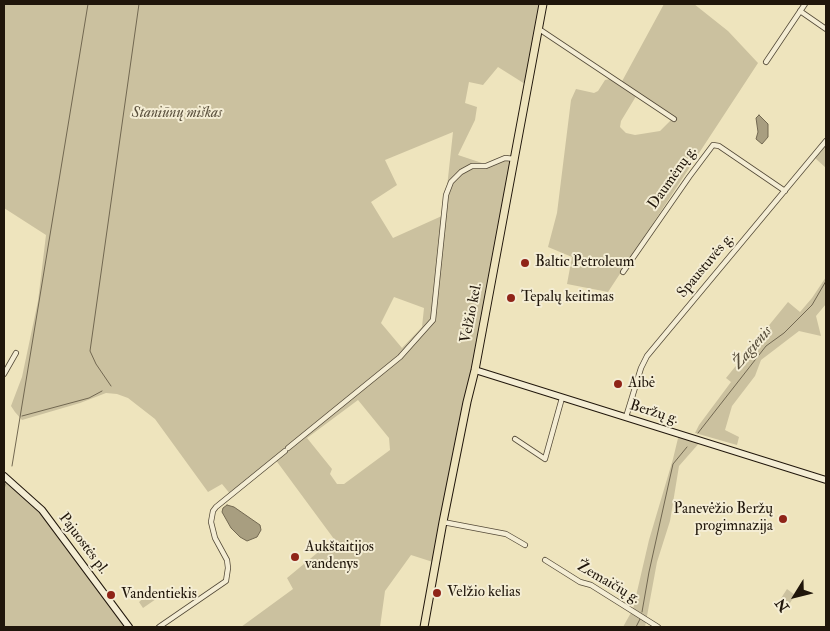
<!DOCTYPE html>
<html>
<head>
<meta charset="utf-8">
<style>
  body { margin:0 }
  #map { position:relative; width:830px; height:631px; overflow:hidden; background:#eee4bd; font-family:"IM FELL Double Pica",serif }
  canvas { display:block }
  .frame { position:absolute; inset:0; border:5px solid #20160b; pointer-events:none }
  .north { position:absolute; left:770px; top:571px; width:50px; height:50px; -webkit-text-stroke:4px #f4edd4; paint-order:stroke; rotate:234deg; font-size:14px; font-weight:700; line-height:20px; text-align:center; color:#20160b }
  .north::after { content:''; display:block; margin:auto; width:18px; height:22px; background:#20160b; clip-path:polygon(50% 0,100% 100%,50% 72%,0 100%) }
</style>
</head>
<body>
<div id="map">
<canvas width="830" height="631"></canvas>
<div class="frame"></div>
<div class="north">N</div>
</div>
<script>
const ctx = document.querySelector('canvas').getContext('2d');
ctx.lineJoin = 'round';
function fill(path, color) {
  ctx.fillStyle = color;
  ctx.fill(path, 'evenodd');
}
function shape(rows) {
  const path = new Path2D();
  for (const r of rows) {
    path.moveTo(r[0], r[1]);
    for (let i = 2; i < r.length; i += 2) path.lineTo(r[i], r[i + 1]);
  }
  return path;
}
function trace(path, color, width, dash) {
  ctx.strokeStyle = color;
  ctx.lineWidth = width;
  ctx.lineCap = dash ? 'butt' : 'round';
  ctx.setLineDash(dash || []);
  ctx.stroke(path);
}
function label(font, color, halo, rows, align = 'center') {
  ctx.font = font + ' "IM FELL Double Pica",serif';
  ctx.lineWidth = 4;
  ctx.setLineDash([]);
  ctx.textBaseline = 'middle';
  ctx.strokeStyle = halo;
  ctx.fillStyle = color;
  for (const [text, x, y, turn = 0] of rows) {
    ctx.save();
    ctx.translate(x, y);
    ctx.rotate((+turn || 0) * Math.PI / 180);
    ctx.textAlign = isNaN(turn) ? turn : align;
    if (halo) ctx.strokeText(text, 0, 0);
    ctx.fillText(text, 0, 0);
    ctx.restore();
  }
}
const green = shape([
  [4,4,543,4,525,84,498,67,483,85,469,82,465,103,477,107,475,120,458,155,491,166,505,160,511,162,436,563,411,555,385,591,380,627,241,627,293,589,287,578,334,539,275,459,231,495,222,484,208,492,155,419,128,398,117,394,106,393,80,403,22,420,15,412,11,406,22,377,38,301,46,235,4,208],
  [453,132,444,215,393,238,371,202,397,185,385,160],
  [394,297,424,308,422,327,402,348,381,323],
  [358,400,389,438,390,450,344,484,337,484,330,474,332,469,307,438],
  [664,4,694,4,728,31,758,63,608,292,567,284,572,257,548,247,557,213,571,100,576,89,594,93,598,91,605,80,610,79,620,85],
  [638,93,674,117,660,131,635,135,626,133,620,127,621,121],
  [826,144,826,168,815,158],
  [826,277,826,304,816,316,821,336,799,331,761,360,755,376,732,406,725,430,739,437,737,445,695,433,699,425,731,382,726,378,788,302,800,312,812,298],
  [679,434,701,441,679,466,670,521,657,562,645,627,623,627,633,609,649,540,673,459],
  [4,478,31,499,129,627,4,627],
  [787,589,795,595,785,611,776,606],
  [151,592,156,599,143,608,139,602]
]);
const water = shape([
  [759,115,768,124,768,137,762,144,756,139,758,132,756,118,759,115],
  [227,505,234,507,260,525,261,530,257,537,247,541,240,537,231,528,222,512,223,508,227,505]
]);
const stream = shape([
  [111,386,96,364,90,351,139,4],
  [22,416,89,398,102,391],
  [698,433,766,346,784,333,812,305,826,281],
  [12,466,88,4],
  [4,491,5,484],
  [642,612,649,572,673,464,687,447],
  [636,627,640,619]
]);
const street = shape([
  [800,11,826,29],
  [539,29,674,119],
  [766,62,805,4],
  [623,272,689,177,713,145,719,146,785,191],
  [4,374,16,353],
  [626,417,641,368,647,356,826,141],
  [515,439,545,459,562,398],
  [288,448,400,357,433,320,446,195,451,182,461,172,472,166,486,166,505,158,515,159],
  [443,522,506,534,525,545],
  [545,560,580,582,591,585,658,627],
  [159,627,226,581,228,568,227,560,215,538,211,522,213,511,216,507,285,451]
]);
const secondary = shape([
  [475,370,826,480],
  [4,476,42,510,129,627]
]);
const primary = shape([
  [424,627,443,522,467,402,475,370,543,4]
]);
const markers = [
  [525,263,5,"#8f2418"],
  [511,298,5,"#8f2418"],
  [618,384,5,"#8f2418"],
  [783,519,5,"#8f2418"],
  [295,557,5,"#8f2418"],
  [437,593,5,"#8f2418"],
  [111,595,5,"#8f2418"]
];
const parkNames = [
  ["Staniūnų miškas",177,114]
];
const streetNames = [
  ["Daumėnų g.",673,178,-55],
  ["Spaustuvės g.",706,266,-50],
  ["Velžio kel.",472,313,-79],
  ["Beržų g.",654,413,17],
  ["Pajuostės pl.",83,544,53],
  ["Žemaičių g.",608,583,30]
];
const poiNames = [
  ["Baltic Petroleum",535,263],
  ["Tepalų keitimas",521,298],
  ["Aibė",628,384],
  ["Panevėžio Beržų",773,510,"right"],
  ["progimnazija",773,527,"right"],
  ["Aukštaitijos",305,548],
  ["vandenys",305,565],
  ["Velžio kelias",447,593],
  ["Vandentiekis",121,595]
];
const waterNames = [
  ["Žagienis",753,348,-49]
];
fill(green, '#cbc19f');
fill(water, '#a89e80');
trace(water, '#726851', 1);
trace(stream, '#726851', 1);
trace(street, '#544a38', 6);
trace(secondary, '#20160b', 8);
trace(primary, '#20160b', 9);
trace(street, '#f4edd4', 4.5);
trace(secondary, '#f4edd4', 6);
trace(primary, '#eee4bd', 7);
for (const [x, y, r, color] of markers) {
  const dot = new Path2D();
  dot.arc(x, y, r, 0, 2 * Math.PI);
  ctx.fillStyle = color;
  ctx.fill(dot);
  trace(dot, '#f4edd4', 2);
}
label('italic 15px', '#5c523f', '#f4edd4', parkNames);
label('15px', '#20160b', '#f4edd4', streetNames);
label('15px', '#20160b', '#f4edd4', poiNames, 'left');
label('italic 16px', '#564c3a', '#f4edd4', waterNames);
</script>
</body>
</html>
